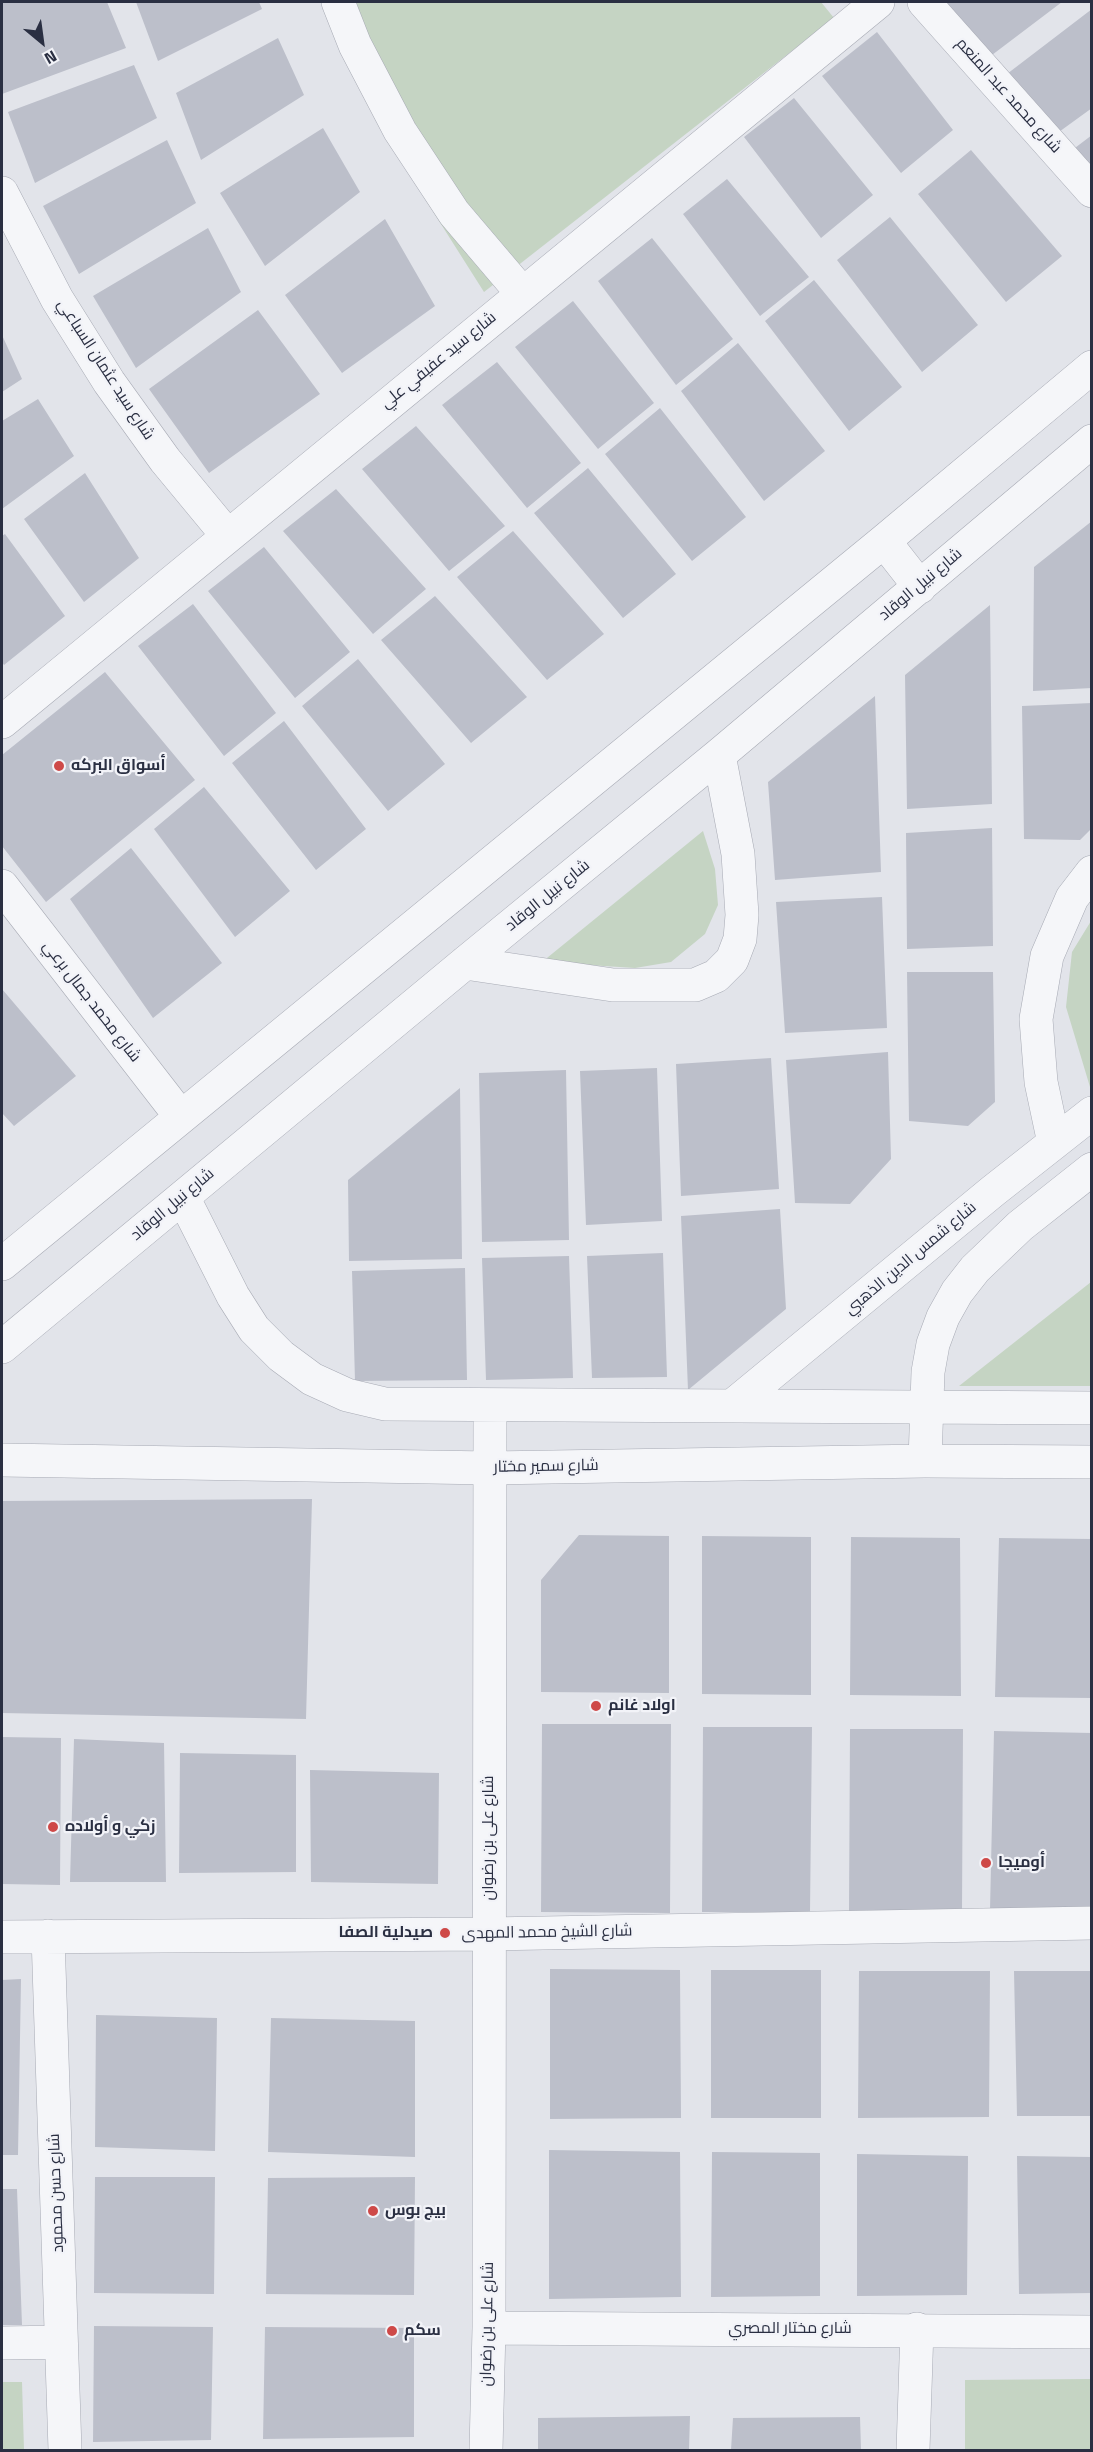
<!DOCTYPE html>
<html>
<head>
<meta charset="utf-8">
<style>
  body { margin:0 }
  #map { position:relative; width:1093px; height:2452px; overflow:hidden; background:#e2e4ea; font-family:"Titillium Web",sans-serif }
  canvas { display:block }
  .frame { position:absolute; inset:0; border:3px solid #2a2f42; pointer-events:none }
  .north { position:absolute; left:12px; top:12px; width:60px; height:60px; -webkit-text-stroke:4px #f2f3f8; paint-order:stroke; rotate:151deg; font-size:16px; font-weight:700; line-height:24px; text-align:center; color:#2a2f42 }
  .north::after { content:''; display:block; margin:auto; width:21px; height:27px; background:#2a2f42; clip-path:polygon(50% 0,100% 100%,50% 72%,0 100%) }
</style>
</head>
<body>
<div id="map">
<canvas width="1093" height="2452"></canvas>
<div class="frame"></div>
<div class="north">N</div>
</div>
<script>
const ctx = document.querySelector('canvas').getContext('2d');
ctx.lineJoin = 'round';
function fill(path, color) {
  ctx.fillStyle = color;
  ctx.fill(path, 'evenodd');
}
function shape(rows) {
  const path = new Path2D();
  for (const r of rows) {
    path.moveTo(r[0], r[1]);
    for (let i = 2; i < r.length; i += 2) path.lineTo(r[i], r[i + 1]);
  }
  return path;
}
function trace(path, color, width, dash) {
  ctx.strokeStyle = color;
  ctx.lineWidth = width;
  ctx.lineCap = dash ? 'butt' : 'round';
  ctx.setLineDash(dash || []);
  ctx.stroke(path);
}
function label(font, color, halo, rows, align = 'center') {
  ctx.font = font + ' "Titillium Web",Cairo,sans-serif';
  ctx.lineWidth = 4.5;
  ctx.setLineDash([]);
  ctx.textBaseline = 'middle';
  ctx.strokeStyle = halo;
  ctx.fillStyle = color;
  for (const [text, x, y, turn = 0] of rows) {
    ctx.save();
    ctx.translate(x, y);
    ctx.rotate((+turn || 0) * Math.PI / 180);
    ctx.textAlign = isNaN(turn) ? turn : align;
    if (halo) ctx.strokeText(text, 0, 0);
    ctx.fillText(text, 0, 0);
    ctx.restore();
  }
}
const green = shape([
  [321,2,821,2,834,18,484,292,382,131],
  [703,831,715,869,718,905,705,934,671,962,635,968,542,962],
  [1091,921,1092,1085,1090,1087,1066,1007,1072,952],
  [1091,1282,1091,1386,959,1386],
  [1091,2379,1091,2450,965,2450,965,2380],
  [2,2382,22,2382,24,2450,2,2450]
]);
const building = shape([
  [2,2,107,2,126,48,2,94],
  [136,2,259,2,262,9,158,61],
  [946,2,1062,2,988,58,942,4],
  [1092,9,1092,108,1052,137,1003,77],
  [877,32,953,130,901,173,822,76],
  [278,38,304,95,201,160,176,93],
  [134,65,157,118,35,183,8,112],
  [794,98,873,195,821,238,744,137],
  [323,128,360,192,265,266,220,193],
  [1092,135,1092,184,1067,154],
  [167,140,196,203,79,274,43,206],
  [971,150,1062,256,1006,302,918,194],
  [727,179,809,277,760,316,683,214],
  [890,217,978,325,922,372,837,260],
  [385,219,435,306,342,373,285,295],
  [208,228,241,292,136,368,93,296],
  [652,238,733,339,676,385,598,281],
  [814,280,902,387,849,431,765,321],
  [573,301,654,403,598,449,515,347],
  [258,310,320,394,209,473,149,389],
  [2,335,22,379,2,392],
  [738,343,825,451,764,501,681,391],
  [497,362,581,463,527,508,442,405],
  [38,399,74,456,2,509,2,421],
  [660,408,746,517,692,561,605,454],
  [416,426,505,526,449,571,362,469],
  [588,468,676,574,623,618,534,513],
  [85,473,139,558,84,602,24,519],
  [336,489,426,589,373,634,283,531],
  [1092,521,1092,688,1033,691,1034,567],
  [513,531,604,634,547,680,457,577],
  [5,534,65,616,4,665,2,662,2,536],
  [264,547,350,652,295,698,208,591],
  [435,596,527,697,471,743,381,640],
  [193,604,276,713,224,756,138,646],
  [990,605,992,804,907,809,905,675],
  [358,659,445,764,388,811,302,706],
  [105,672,195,780,46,902,2,846,2,755],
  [875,696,881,872,775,880,768,782],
  [1092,703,1092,828,1080,840,1024,839,1022,706],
  [284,721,366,829,316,870,232,763],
  [204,787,290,891,235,937,154,829],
  [992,828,993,946,907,949,906,833],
  [131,848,222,963,153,1018,70,899],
  [882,897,887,1028,785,1033,776,902],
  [907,972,993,972,995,1102,968,1126,909,1121],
  [2,989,76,1076,14,1126,2,1113],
  [888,1052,891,1159,850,1204,795,1203,786,1060],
  [771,1058,779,1189,681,1196,676,1064],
  [657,1068,662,1221,586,1225,580,1071],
  [566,1070,569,1240,482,1242,479,1073],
  [460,1088,462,1259,349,1261,348,1180],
  [780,1209,786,1309,688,1390,681,1216],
  [663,1253,667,1377,592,1378,587,1256],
  [569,1256,573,1378,486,1380,482,1258],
  [465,1268,467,1380,355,1381,352,1271],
  [312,1499,306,1719,2,1713,2,1501],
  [579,1535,669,1536,669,1693,541,1692,541,1580],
  [702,1536,811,1537,811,1695,702,1694],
  [851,1537,960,1538,961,1696,850,1695],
  [999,1538,1092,1539,1092,1698,995,1697],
  [542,1724,671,1724,670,1913,541,1912],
  [703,1727,812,1727,810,1912,702,1912],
  [850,1729,963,1729,962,1910,849,1911],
  [994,1731,1092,1733,1092,1911,990,1910],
  [2,1737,61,1738,60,1885,2,1884],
  [74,1739,164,1743,166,1882,70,1882],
  [180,1753,296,1755,296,1872,179,1873],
  [310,1770,439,1773,438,1884,311,1882],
  [550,1969,680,1970,681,2118,550,2119],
  [711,1970,821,1970,821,2118,711,2118],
  [859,1971,990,1971,989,2117,858,2118],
  [1014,1971,1092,1971,1092,2116,1017,2116],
  [21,1979,18,2155,2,2155,2,1980],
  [96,2015,217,2018,215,2151,95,2147],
  [271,2018,415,2021,415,2157,268,2152],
  [549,2150,680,2152,681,2297,549,2299],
  [712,2152,820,2153,820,2296,711,2297],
  [857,2154,968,2156,967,2295,857,2296],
  [1017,2156,1092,2157,1092,2293,1019,2294],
  [95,2177,215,2177,214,2294,94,2293],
  [415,2177,414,2295,266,2294,268,2178],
  [2,2189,17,2189,22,2325,2,2325],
  [94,2326,213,2327,211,2440,93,2442],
  [265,2327,414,2328,414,2437,263,2439],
  [690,2416,689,2450,538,2450,538,2418],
  [860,2417,861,2450,731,2450,733,2418]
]);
const minor = shape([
  [338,2,355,45,400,131,454,213,522,293],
  [924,2,1092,191],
  [2,193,57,299,109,382,165,460,227,535],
  [884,541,920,587],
  [2,722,878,2],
  [2,886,181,1117],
  [465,963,613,985,695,985,716,976,732,960,740,939,742,915,738,854,719,755],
  [1054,1143,1041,1082,1036,1019,1047,956,1072,898,1092,872],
  [183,1197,233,1296,254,1329,281,1356,312,1379,347,1395,385,1404,1092,1408],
  [2,1264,884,541,1092,367],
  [2,1347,465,963,719,755,1092,441],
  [732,1406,993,1191,1092,1113],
  [2,1460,490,1468,925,1461,1092,1462],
  [925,1461,928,1372,933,1344,943,1317,957,1292,975,1269,1020,1226,1092,1169],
  [48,1936,65,2450],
  [2,1937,489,1934,1092,1923],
  [489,2328,1092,2332],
  [2,2343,61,2342],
  [486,2450,489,2328,490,1405],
  [913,2450,917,2329]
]);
const markers = [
  [59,766,6,"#ce4948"],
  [596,1706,6,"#ce4948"],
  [53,1827,6,"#ce4948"],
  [986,1863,6,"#ce4948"],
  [445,1933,6,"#ce4948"],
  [373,2211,6,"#ce4948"],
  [392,2331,6,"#ce4948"]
];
const streetNames = [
  ["شارع محمد عبد المنعم",1008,96,48],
  ["شارع سيد عفيفي علي",439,361,-39],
  ["شارع سيد عثمان السباعي",105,370,57],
  ["شارع نبيل الوقاد",921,585,-40],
  ["شارع نبيل الوقاد",548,896,-39],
  ["شارع محمد جمال برعي",91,1002,52],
  ["شارع نبيل الوقاد",173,1205,-40],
  ["شارع شمس الدين الذهبي",911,1259,-40],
  ["شارع سمير مختار",546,1467,-1],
  ["شارع على بن رضوان",489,1838,-90],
  ["شارع الشيخ محمد المهدى",547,1933,-1],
  ["شارع حسن محمود",57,2193,-92],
  ["شارع على بن رضوان",488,2324,-89],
  ["شارع مختار المصري",790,2329]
];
const poiNames = [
  ["أسواق البركه",71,766],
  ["اولاد غانم",608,1706],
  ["زكي و أولاده",65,1827],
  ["أوميجا",998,1863],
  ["صيدلية الصفا",433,1933,"right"],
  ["بيج بوس",385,2211],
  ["سكم",404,2331]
];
fill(green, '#c5d4c3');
fill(building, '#bcbfca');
trace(minor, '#a7aab4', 34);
trace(minor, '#f5f6f9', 33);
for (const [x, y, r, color] of markers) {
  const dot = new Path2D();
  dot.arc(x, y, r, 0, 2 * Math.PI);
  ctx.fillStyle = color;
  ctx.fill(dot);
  trace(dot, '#f2f3f8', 2);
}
label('16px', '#2a2f42', '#f2f3f8', streetNames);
label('bold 16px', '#2a2f42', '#f2f3f8', poiNames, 'left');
</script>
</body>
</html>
